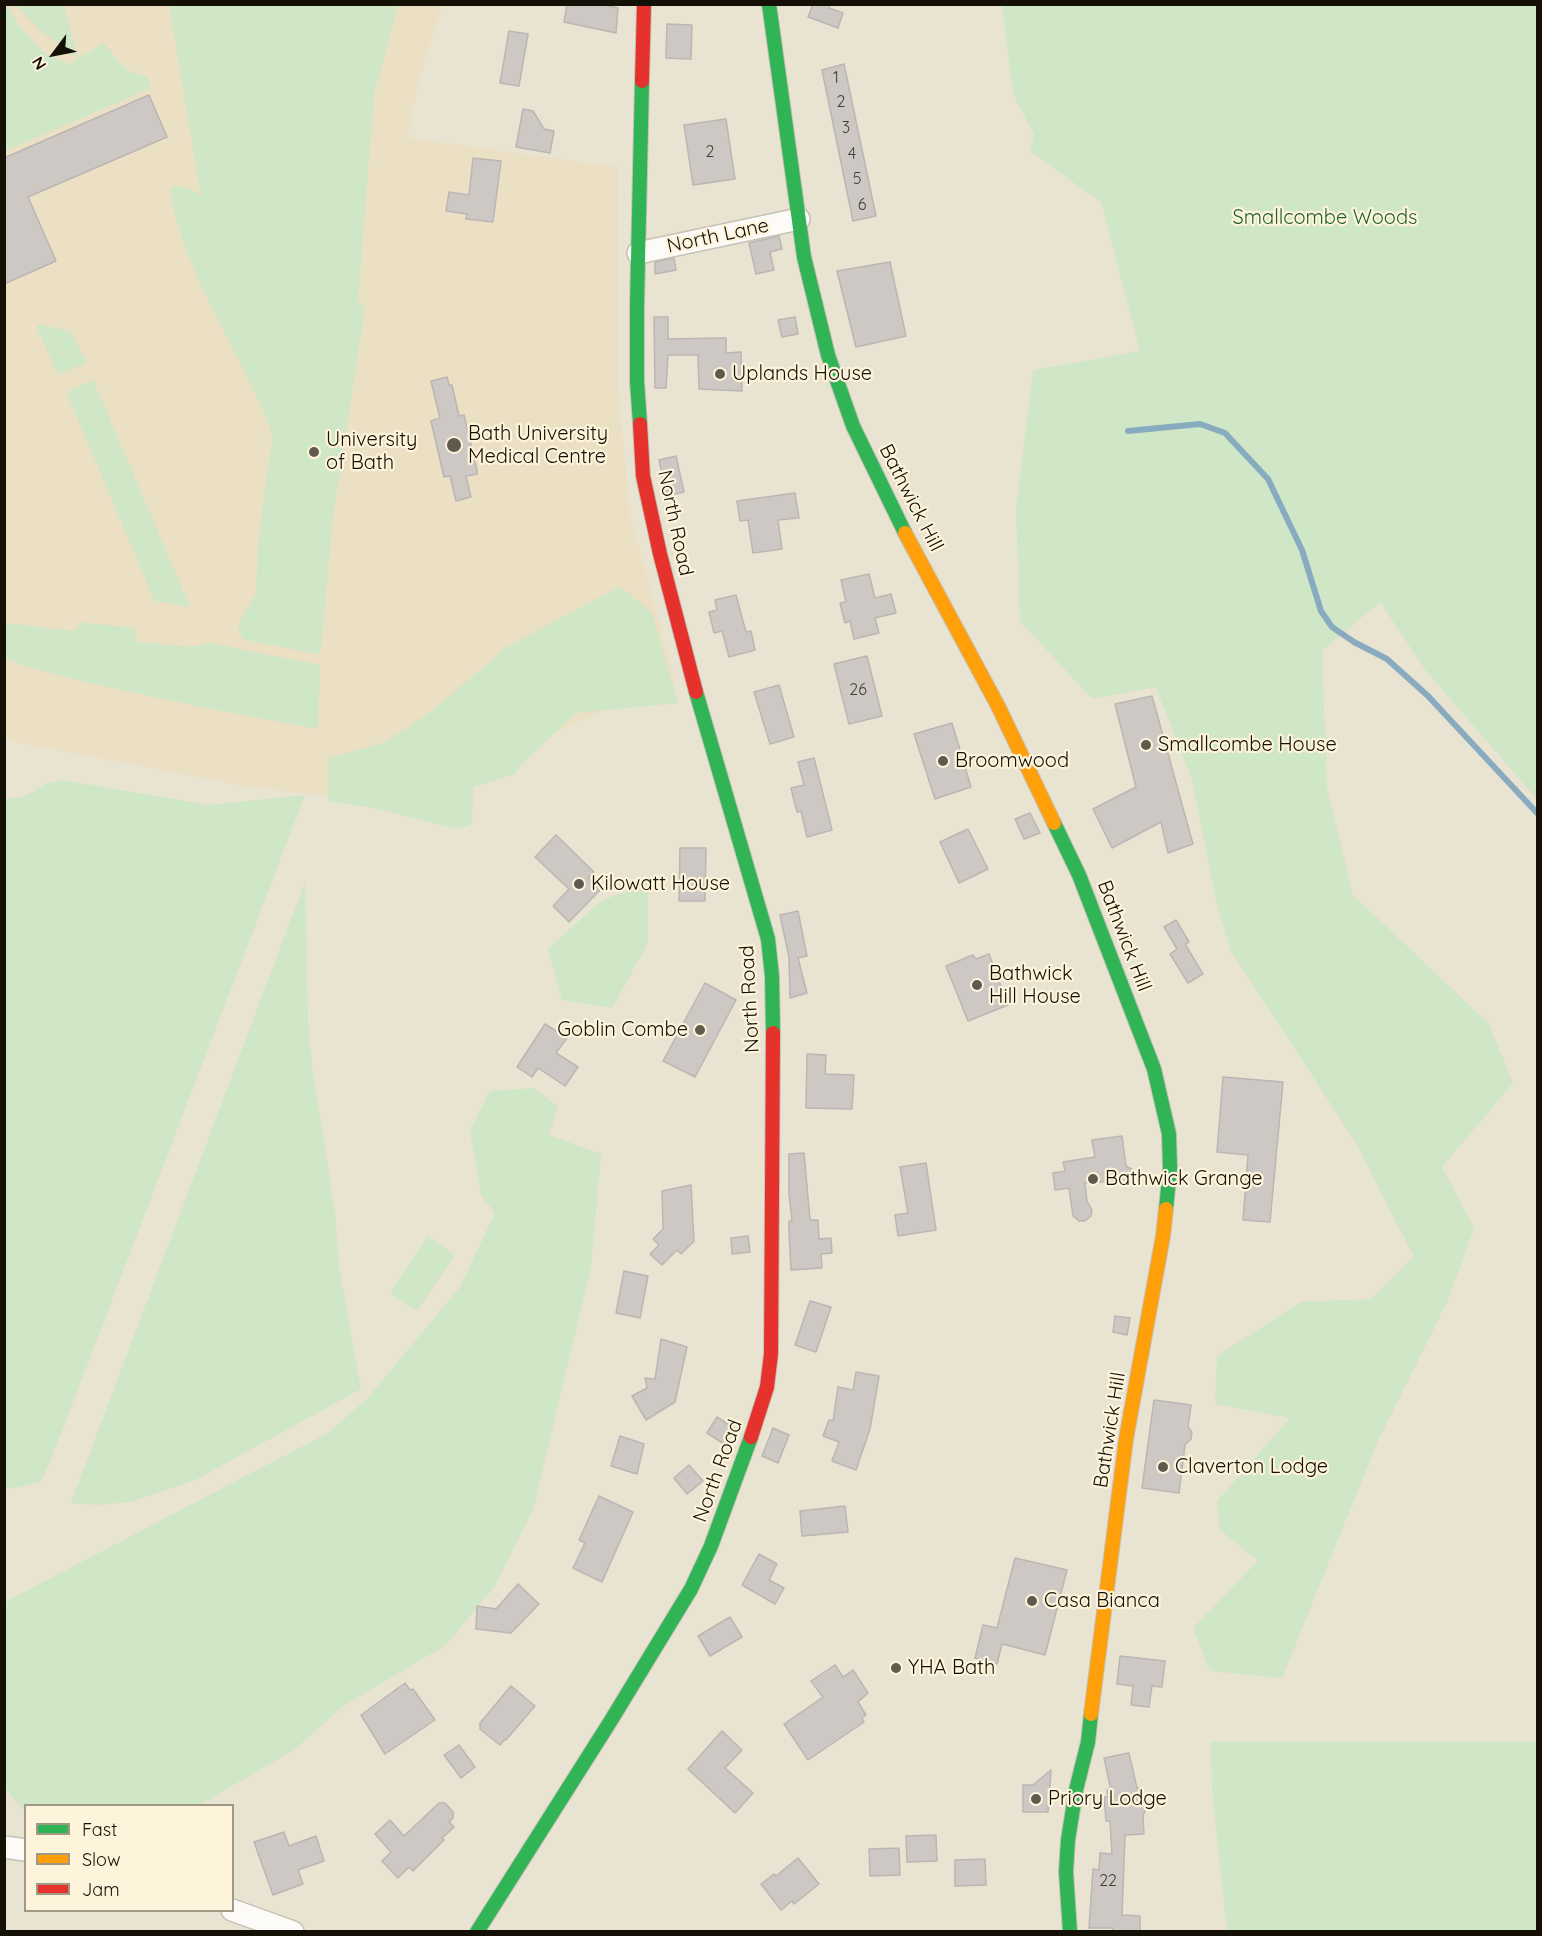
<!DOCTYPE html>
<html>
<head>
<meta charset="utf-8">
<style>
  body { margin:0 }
  #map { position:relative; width:1542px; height:1936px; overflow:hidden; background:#e9e3d2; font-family:Quicksand,sans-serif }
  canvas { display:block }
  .frame { position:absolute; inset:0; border:6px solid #151006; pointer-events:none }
  .legend { position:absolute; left:24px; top:1804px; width:210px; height:108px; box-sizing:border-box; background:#fef4db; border:2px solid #a19986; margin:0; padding:8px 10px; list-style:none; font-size:18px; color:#151006 }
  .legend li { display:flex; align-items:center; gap:12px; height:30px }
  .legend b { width:30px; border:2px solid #a19986 }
  .north { position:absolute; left:24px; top:24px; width:60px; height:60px; -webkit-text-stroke:4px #fef4db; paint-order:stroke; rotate:238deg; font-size:16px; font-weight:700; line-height:24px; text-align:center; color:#151006 }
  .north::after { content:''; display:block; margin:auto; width:21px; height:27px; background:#151006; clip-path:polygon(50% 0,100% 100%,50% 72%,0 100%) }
</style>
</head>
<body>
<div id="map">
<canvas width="1542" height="1936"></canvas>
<div class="frame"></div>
<ul class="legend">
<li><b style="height:8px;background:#30b455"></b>Fast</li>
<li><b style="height:8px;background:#ff9f0a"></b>Slow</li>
<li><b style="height:8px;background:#e5322d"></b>Jam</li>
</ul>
<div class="north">N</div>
</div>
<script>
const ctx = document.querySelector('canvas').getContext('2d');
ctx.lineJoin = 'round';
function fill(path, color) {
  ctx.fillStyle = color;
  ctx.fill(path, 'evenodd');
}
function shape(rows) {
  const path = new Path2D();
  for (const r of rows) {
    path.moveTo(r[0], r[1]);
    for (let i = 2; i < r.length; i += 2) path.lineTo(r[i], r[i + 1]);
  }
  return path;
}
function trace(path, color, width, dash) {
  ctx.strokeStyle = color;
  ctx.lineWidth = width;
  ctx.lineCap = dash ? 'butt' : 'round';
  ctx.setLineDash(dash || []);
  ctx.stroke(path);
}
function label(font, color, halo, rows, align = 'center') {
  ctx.font = font + ' Quicksand,sans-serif';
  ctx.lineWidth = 4.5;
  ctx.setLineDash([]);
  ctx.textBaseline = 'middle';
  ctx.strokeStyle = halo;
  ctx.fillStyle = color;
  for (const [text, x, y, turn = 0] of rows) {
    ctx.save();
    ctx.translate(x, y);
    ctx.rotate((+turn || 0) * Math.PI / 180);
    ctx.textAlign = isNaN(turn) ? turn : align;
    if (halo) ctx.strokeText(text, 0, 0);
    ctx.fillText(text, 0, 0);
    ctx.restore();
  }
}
const built = shape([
  [4,5,442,5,417,87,408,138,618,167,618,389,630,515,674,677,486,766,355,799,256,788,5,740]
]);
const green = shape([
  [5,4,7,5,18,25,47,55,69,64,104,43,122,65,135,74,146,75,151,88,5,151],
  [16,5,64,5,78,58,41,31],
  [169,5,398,5,374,95,358,300,365,308,332,524,321,648,320,653,316,654,242,639,238,625,256,593,258,543,272,439,269,425,252,386,202,288,185,248,172,204,171,186,189,188,201,196],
  [1002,5,1537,5,1537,799,1426,671,1380,602,1322,651,1327,788,1353,895,1489,1024,1513,1083,1442,1167,1474,1228,1449,1298,1377,1443,1282,1678,1210,1671,1193,1628,1258,1561,1220,1530,1217,1501,1290,1418,1215,1404,1217,1356,1301,1302,1371,1299,1414,1257,1356,1143,1231,951,1217,905,1192,780,1156,687,1092,699,1020,621,1016,509,1033,370,1140,351,1101,202,1030,151,1034,134,1013,94],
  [37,324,70,331,87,362,58,375,37,328],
  [93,380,190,607,155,601,66,392],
  [620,586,652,613,678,703,576,713,521,765,515,774,473,787,472,824,456,829,375,808,328,801,329,758,382,743,409,727,438,706,507,647],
  [79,622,135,628,136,642,192,647,209,643,320,665,318,729,205,708,81,681,28,667,5,658,5,623,76,631],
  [62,780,208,805,305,795,52,1457,41,1481,20,1487,5,1489,5,798,21,798,48,783],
  [305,882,308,1019,312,1066,335,1212,339,1267,361,1389,197,1479,131,1502,97,1505,71,1503],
  [648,883,648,943,612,1008,562,1000,548,949,601,901],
  [534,1088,558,1107,549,1135,601,1154,591,1267,533,1510,495,1586,446,1645,343,1706,294,1750,199,1805,26,1806,25,1811,5,1789,5,1602,328,1433,368,1398,460,1287,495,1213,481,1195,470,1131,490,1091],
  [428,1236,455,1255,417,1311,390,1293],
  [1211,1742,1537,1742,1537,1931,1227,1931,1212,1789]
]);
const stream = shape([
  [1128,431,1200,424,1225,433,1268,479,1302,550,1321,611,1332,627,1354,642,1387,659,1428,696,1538,814]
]);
const building = shape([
  [567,4,600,4,618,8,616,33,564,22,567,4],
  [813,4,831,4,829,8,843,13,838,28,808,17,813,4],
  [667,24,692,25,691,59,666,58,667,24],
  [509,31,528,34,519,86,500,83,509,31],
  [844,64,876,216,853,221,822,70,844,64],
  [149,95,167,137,28,197,56,261,4,284,4,158,149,95],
  [523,109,533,111,544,129,554,131,550,153,516,147,523,109],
  [726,119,735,179,693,185,684,125,726,119],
  [473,158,501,161,493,222,466,219,467,214,446,211,449,192,469,195,473,158],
  [779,236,782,249,770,252,774,270,756,274,749,243,779,236],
  [674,258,676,270,655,274,655,262,674,258],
  [890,262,906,336,856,347,837,271,890,262],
  [654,317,668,317,668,339,726,338,726,353,741,352,742,391,699,389,698,355,668,355,666,388,655,388,654,317],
  [795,317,798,334,782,337,778,320,795,317],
  [447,377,449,385,452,385,459,416,464,415,477,470,477,474,466,476,471,497,456,501,450,476,444,477,431,421,440,418,431,381,447,377],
  [676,456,684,492,667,496,659,460,676,456],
  [795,493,799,518,778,520,782,549,753,553,748,520,740,521,737,501,795,493],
  [869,574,875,598,891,594,896,613,875,618,879,633,854,639,850,621,845,623,840,603,846,602,841,580,869,574],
  [736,595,746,632,751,631,755,650,729,657,722,631,714,633,709,612,717,610,715,600,736,595],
  [867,656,882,716,849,724,834,664,867,656],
  [779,685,794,737,770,744,754,692,779,685],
  [1152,696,1193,844,1168,853,1161,822,1112,848,1093,809,1136,787,1115,704,1152,696],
  [952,723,971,787,935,799,914,734,952,723],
  [814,758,832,830,807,837,801,811,797,812,791,788,804,785,798,762,814,758],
  [1030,813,1040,833,1024,839,1015,819,1030,813],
  [968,829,988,869,959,883,940,842,968,829],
  [556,835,594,872,588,878,600,890,569,922,553,906,569,889,535,857,556,835],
  [680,848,706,848,705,901,679,901,680,848],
  [798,911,807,956,798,958,807,993,790,998,789,957,780,915,798,911],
  [1176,920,1189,942,1185,944,1203,974,1188,983,1170,954,1177,949,1164,927,1176,920],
  [989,954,1008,1005,968,1021,946,966,973,955,976,959,989,954],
  [705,983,736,1000,695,1077,663,1061,705,983],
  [545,1024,567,1038,556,1053,578,1067,565,1086,538,1068,532,1077,517,1067,545,1024],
  [807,1054,826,1055,825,1074,854,1075,852,1109,806,1108,807,1054],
  [1223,1077,1283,1082,1270,1222,1243,1220,1248,1155,1217,1152,1223,1077],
  [1122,1136,1126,1166,1133,1170,1133,1176,1130,1182,1124,1185,1116,1181,1085,1183,1087,1201,1092,1210,1091,1216,1085,1221,1079,1221,1073,1216,1069,1188,1055,1190,1053,1173,1065,1171,1063,1162,1095,1157,1092,1140,1122,1136],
  [804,1153,810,1220,818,1220,819,1239,831,1238,832,1253,821,1254,822,1268,791,1270,789,1231,789,1221,792,1221,789,1194,789,1154,804,1153],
  [926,1163,936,1230,898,1236,895,1215,908,1213,900,1167,926,1163],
  [691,1185,694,1241,681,1254,677,1250,662,1265,650,1254,659,1245,653,1239,663,1229,662,1191,691,1185],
  [748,1236,750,1252,732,1254,731,1238,748,1236],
  [624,1271,648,1276,640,1318,616,1313,624,1271],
  [810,1301,831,1307,816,1352,795,1345,810,1301],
  [1115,1316,1130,1318,1127,1335,1113,1332,1115,1316],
  [661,1339,687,1347,675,1402,646,1420,632,1396,647,1388,645,1378,655,1379,661,1339],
  [856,1372,879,1376,870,1429,856,1470,832,1461,839,1442,823,1436,829,1420,833,1421,838,1387,853,1390,856,1372],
  [1154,1400,1191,1405,1188,1427,1192,1432,1191,1439,1185,1445,1179,1493,1142,1488,1154,1400],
  [717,1417,734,1428,724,1444,707,1433,717,1417],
  [773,1428,789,1435,778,1463,762,1456,773,1428],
  [620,1436,644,1444,637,1474,611,1466,620,1436],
  [689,1465,703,1481,687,1494,674,1478,689,1465],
  [599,1496,633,1512,602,1582,573,1568,585,1543,579,1540,599,1496],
  [845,1506,848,1532,802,1536,800,1511,845,1506],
  [759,1554,777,1564,769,1580,784,1588,775,1604,742,1585,759,1554],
  [1015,1558,1067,1570,1045,1655,1002,1644,997,1664,975,1658,983,1625,997,1628,1015,1558],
  [518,1584,539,1604,511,1633,476,1629,477,1606,496,1609,518,1584],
  [730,1617,742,1637,710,1656,698,1636,730,1617],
  [1120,1656,1165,1661,1162,1687,1152,1686,1149,1707,1131,1705,1133,1686,1117,1684,1120,1656],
  [835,1665,843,1677,853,1670,868,1693,858,1702,866,1715,862,1718,864,1722,808,1760,784,1724,823,1697,811,1681,835,1665],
  [405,1683,410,1690,413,1689,435,1720,385,1754,361,1715,405,1683],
  [511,1686,535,1706,506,1740,505,1739,500,1745,480,1729,480,1723,511,1686],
  [722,1731,742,1750,725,1768,753,1793,735,1813,688,1769,722,1731],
  [459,1745,475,1767,461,1778,444,1755,459,1745],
  [1129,1753,1137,1788,1140,1788,1141,1801,1146,1808,1143,1816,1144,1834,1125,1835,1122,1915,1140,1916,1140,1932,1112,1932,1113,1928,1089,1928,1093,1869,1099,1870,1100,1853,1112,1854,1110,1821,1106,1821,1104,1797,1108,1797,1107,1790,1111,1790,1104,1758,1129,1753],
  [1051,1770,1048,1812,1023,1812,1023,1785,1033,1785,1051,1770],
  [439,1803,445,1803,453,1812,453,1818,449,1822,454,1827,442,1838,444,1840,413,1871,409,1867,398,1878,382,1861,391,1852,375,1834,390,1820,404,1836,439,1803],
  [284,1832,289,1846,316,1836,324,1861,298,1870,303,1884,273,1895,254,1842,284,1832],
  [936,1835,937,1861,907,1862,906,1836,936,1835],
  [899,1848,900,1875,870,1876,869,1849,899,1848],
  [798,1858,819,1884,794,1904,792,1901,781,1910,761,1884,774,1874,776,1876,798,1858],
  [985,1859,986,1885,955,1886,955,1860,985,1859]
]);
const street = shape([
  [638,253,799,219],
  [4,1847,26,1850],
  [232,1910,293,1932]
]);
const fast = shape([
  [769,4,804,257,828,355,853,426,905,533],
  [640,424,637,381,637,305,642,81],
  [696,692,768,939,772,976,773,1033],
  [1054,823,1079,875,1154,1069,1169,1134,1170,1168,1166,1209],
  [477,1932,610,1722,691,1589,711,1546,751,1437],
  [1070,1932,1066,1872,1068,1840,1076,1790,1088,1742,1091,1714]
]);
const slow = shape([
  [905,533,998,706,1054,823],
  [1091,1714,1126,1439,1163,1236,1166,1209]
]);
const jam = shape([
  [642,81,644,4],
  [640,424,643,476,660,554,696,692],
  [751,1437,767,1387,771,1354,773,1033]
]);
const markers = [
  [720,374,6,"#5f5a4d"],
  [454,445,8,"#5f5a4d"],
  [314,452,6,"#5f5a4d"],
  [1146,745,6,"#5f5a4d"],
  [943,761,6,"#5f5a4d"],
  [579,884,6,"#5f5a4d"],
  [977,985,6,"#5f5a4d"],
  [700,1030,6,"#5f5a4d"],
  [1093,1179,6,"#5f5a4d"],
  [1163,1467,6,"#5f5a4d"],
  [1032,1601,6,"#5f5a4d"],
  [896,1668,6,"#5f5a4d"],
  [1036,1799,6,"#5f5a4d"]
];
const numberNames = [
  ["1",836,78],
  ["2",841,102],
  ["3",846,128],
  ["2",710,152],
  ["4",852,154],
  ["5",857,179],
  ["6",862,205],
  ["26",858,690],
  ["22",1108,1881]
];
const parkNames = [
  ["Smallcombe Woods",1325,218]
];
const streetNames = [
  ["North Lane",718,236,-12],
  ["Bathwick Hill",911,498,63],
  ["North Road",675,523,78],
  ["Bathwick Hill",1124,936,69],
  ["North Road",750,999,-93],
  ["Bathwick Hill",1110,1430,-81],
  ["North Road",718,1471,-70]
];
const poiNames = [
  ["Uplands House",732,374],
  ["Bath University",468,434],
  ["Medical Centre",468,457],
  ["University",326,440],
  ["of Bath",326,463],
  ["Smallcombe House",1158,745],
  ["Broomwood",955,761],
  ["Kilowatt House",591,884],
  ["Bathwick",989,974],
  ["Hill House",989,997],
  ["Goblin Combe",688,1030,"right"],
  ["Bathwick Grange",1105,1179],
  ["Claverton Lodge",1175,1467],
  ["Casa Bianca",1044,1601],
  ["YHA Bath",908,1668],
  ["Priory Lodge",1048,1799]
];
fill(built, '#ece0c4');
fill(green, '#cfe6c7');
trace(stream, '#88abbf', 6);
fill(building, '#cec8c5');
trace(building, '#bbb5b3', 1.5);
trace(street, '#c6c1b4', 24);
trace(fast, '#c6c1b4', 16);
trace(slow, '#c6c1b4', 16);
trace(jam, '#c6c1b4', 16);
trace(street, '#fcfbf8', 21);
trace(fast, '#30b455', 14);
trace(slow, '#ff9f0a', 14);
trace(jam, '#e5322d', 14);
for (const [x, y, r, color] of markers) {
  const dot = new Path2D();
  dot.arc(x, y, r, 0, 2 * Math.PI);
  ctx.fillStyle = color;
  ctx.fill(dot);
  trace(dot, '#fef4db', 2);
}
label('16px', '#433e36', null, numberNames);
label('20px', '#1d632f', '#fef4db', parkNames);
label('20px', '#151006', '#fef4db', streetNames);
label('20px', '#151006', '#fef4db', poiNames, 'left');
</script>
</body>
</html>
